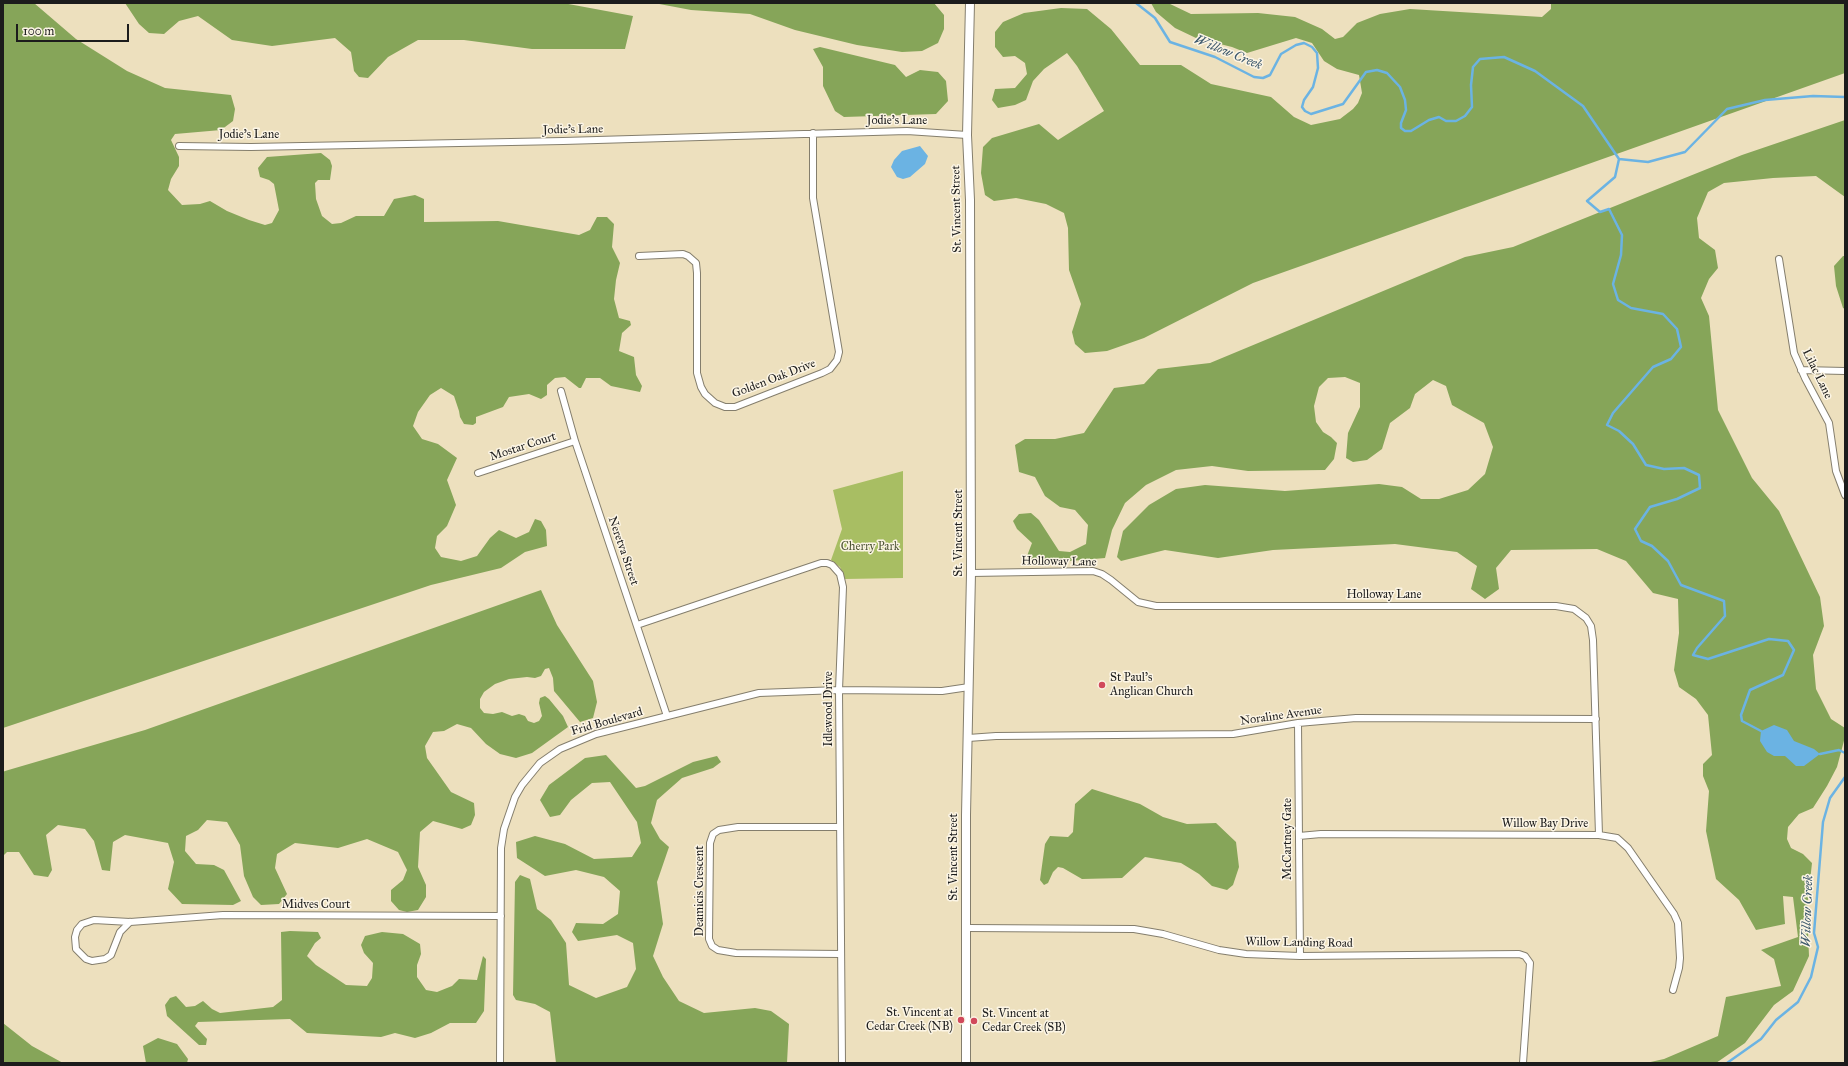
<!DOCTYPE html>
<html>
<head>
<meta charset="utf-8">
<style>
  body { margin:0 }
  #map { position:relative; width:1848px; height:1066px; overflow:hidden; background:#ede0be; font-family:"IM FELL Great Primer",serif }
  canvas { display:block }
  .frame { position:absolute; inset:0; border:4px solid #1c1c1c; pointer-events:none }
  .scale { position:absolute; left:16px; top:24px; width:113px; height:18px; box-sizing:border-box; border:2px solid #1c1c1c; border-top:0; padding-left:5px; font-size:12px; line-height:14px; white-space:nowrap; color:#1c1c1c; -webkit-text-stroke:3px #fcf5e5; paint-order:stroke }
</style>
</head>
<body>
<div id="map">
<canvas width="1848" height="1066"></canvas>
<div class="frame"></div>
<div class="scale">100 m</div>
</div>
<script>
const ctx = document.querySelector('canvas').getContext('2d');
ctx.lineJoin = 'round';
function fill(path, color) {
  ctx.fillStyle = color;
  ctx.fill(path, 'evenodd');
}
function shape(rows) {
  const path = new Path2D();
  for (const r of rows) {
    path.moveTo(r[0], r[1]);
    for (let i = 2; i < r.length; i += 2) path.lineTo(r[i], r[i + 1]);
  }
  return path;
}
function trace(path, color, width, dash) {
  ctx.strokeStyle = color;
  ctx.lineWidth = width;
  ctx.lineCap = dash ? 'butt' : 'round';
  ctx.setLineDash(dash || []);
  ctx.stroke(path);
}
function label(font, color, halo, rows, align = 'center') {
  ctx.font = font + ' "IM FELL Great Primer",serif';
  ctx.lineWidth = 3;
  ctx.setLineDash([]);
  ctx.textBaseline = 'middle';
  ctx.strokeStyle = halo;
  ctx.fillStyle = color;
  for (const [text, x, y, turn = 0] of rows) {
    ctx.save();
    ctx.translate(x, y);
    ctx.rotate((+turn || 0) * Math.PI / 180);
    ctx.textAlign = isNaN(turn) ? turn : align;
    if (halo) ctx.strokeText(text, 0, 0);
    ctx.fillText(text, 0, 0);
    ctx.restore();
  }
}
const green = shape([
  [903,471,903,578,845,579,840,567,831,560,842,529,833,490]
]);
const forest = shape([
  [3,3,34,3,76,39,127,71,165,88,231,95,235,109,233,121,221,130,175,134,171,140,179,157,179,166,171,179,168,190,182,205,200,204,210,201,227,211,249,220,265,225,272,223,279,210,274,184,269,180,260,177,258,168,267,157,321,153,330,160,332,166,330,180,318,180,315,183,316,199,322,216,332,224,341,223,356,216,384,216,394,199,415,195,424,199,424,222,498,221,579,235,590,230,597,217,607,217,614,224,612,247,620,263,616,280,614,299,619,318,630,321,631,325,622,333,619,351,634,357,636,375,642,386,640,392,611,386,600,378,586,378,581,388,579,388,565,377,555,378,547,385,547,395,541,399,529,394,509,397,503,407,476,417,476,423,473,425,464,424,460,417,459,411,454,396,441,388,430,395,418,412,413,426,422,439,438,444,457,458,447,480,456,505,447,526,437,536,435,548,441,557,461,561,477,556,490,538,499,530,516,538,529,532,535,519,541,521,546,530,547,546,525,552,501,568,431,585,3,728],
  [125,3,563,3,633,16,625,49,532,49,464,40,418,40,388,57,368,78,359,77,354,71,351,52,335,38,272,46,232,40,198,16,179,21,164,34,149,33,139,24],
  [654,3,934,3,944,15,944,29,938,43,922,51,902,52,857,45,795,30,750,14,691,10],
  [1151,3,1168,3,1191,14,1258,13,1295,17,1322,29,1335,39,1343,37,1357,23,1380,14,1410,9,1542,17,1551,9,1551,3,1845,3,1845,73,1253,283,1144,338,1107,351,1085,353,1075,344,1072,332,1081,304,1069,270,1068,228,1064,213,1046,204,1016,198,994,201,985,195,981,173,983,147,992,138,1039,124,1058,140,1104,111,1077,66,1067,53,1044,69,1033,81,1026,100,1015,105,998,108,992,100,995,89,1015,88,1027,74,1025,63,1015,56,1003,57,995,47,995,32,1003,22,1024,13,1061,8,1087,9,1111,29,1140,65,1181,65,1211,84,1271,97,1294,117,1311,125,1340,119,1353,109,1358,103,1362,93,1359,75,1337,69,1324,61,1312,43,1296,38,1247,53,1232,47,1196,38,1175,28,1156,12],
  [820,47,895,65,906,77,920,70,938,72,946,81,948,101,936,114,844,117,835,111,823,86,823,67,813,49],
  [1845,120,1845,197,1816,176,1773,178,1724,183,1708,192,1697,218,1699,238,1715,250,1718,268,1709,279,1701,298,1709,316,1718,410,1752,478,1779,511,1820,597,1824,626,1813,655,1816,689,1831,719,1845,728,1845,737,1837,767,1827,786,1813,808,1799,814,1788,827,1787,839,1791,848,1803,854,1812,863,1807,908,1809,956,1793,991,1774,1005,1745,1043,1716,1063,1646,1063,1664,1059,1718,1036,1726,997,1781,986,1774,959,1761,950,1798,937,1793,897,1783,896,1785,924,1756,930,1739,900,1716,879,1706,831,1709,791,1703,776,1703,764,1712,755,1708,715,1696,699,1679,687,1674,670,1679,633,1678,599,1653,593,1626,561,1597,549,1511,550,1496,568,1499,589,1485,599,1471,589,1477,566,1457,552,1395,544,1273,550,1218,558,1165,550,1121,561,1117,557,1123,531,1149,505,1176,489,1205,485,1285,491,1379,484,1402,487,1421,499,1439,499,1468,490,1485,474,1493,447,1484,423,1452,405,1446,386,1433,380,1415,394,1410,408,1390,423,1382,449,1367,460,1353,462,1346,458,1348,433,1360,407,1360,383,1345,377,1328,378,1319,387,1314,406,1316,422,1323,432,1331,437,1337,443,1334,459,1325,470,1248,471,1212,466,1176,470,1146,485,1125,503,1112,530,1105,558,1036,564,1027,556,1032,543,1017,529,1013,521,1019,514,1031,513,1039,520,1059,551,1070,552,1086,544,1088,525,1075,510,1060,507,1045,496,1035,477,1019,472,1015,445,1025,439,1055,439,1084,433,1114,388,1144,384,1158,369,1210,363,1465,257,1513,247,1742,155],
  [1843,256,1845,256,1845,309,1843,308,1836,286,1834,266],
  [541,590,557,625,593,681,597,702,593,718,580,722,554,691,553,678,549,668,545,669,541,676,535,678,527,677,509,679,495,684,484,692,480,699,480,708,484,713,493,714,502,712,512,716,519,714,525,716,528,721,534,723,539,721,542,716,539,703,540,698,545,696,549,699,563,716,568,727,532,753,516,758,500,754,486,744,471,728,457,724,444,731,433,732,425,746,427,758,451,792,474,803,475,815,471,825,462,829,433,821,420,832,418,867,426,885,426,897,418,910,407,912,399,910,391,901,391,890,403,880,407,870,398,852,367,839,338,848,295,843,277,854,275,868,287,894,279,904,261,905,253,897,244,876,240,845,227,822,207,820,198,830,186,836,185,851,196,864,214,865,224,870,241,901,233,905,182,904,168,889,174,862,168,843,125,835,113,842,110,871,102,870,94,841,85,829,58,825,46,835,52,870,48,877,34,875,19,852,7,852,3,856,3,772,5,771,145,730],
  [606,755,636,788,645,786,693,762,717,756,721,762,713,768,682,778,657,800,651,823,660,839,669,847,657,882,663,924,653,956,663,977,679,1001,704,1013,755,1008,771,1011,789,1024,787,1063,556,1063,550,1012,535,1004,516,1000,513,995,515,882,520,875,530,879,537,909,551,920,566,943,569,985,596,998,627,987,636,969,633,943,617,935,578,941,572,932,576,923,603,924,618,914,620,891,604,877,576,870,545,876,517,858,516,842,535,836,565,844,594,859,632,857,641,843,637,822,610,782,592,783,571,800,560,815,550,817,540,800,549,785,585,758],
  [1092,789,1140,804,1163,817,1187,824,1216,823,1236,842,1239,867,1233,885,1227,890,1212,886,1199,874,1181,863,1145,857,1122,878,1082,879,1063,868,1058,867,1053,872,1048,883,1044,885,1040,880,1045,844,1050,836,1068,837,1073,832,1075,804],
  [290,931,318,932,321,938,315,943,307,956,316,965,346,985,367,986,372,978,373,963,364,953,361,945,365,936,382,932,403,934,420,944,421,954,417,965,417,977,426,990,437,992,452,986,459,979,477,980,483,956,486,959,484,1011,476,1023,450,1023,431,1033,415,1038,395,1033,381,1037,307,1033,290,1019,198,1022,195,1026,207,1039,206,1045,199,1045,167,1016,165,1005,170,998,176,996,186,1007,195,1006,203,1001,212,1009,220,1013,273,1007,282,1000,281,932],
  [3,1023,32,1046,63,1063,3,1063],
  [158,1038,177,1044,188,1059,187,1063,146,1063,143,1046]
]);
const water = shape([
  [920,146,928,156,925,164,910,177,903,179,897,177,891,167,894,160,902,151],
  [1774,725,1787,730,1794,741,1814,749,1820,754,1804,766,1796,766,1785,756,1774,756,1767,752,1760,741,1761,731]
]);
const stream = shape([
  [1136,3,1155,18,1170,42,1215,57,1254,77,1263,78,1270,75,1281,54,1296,45,1304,43,1312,47,1317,53,1318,68,1313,87,1304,100,1302,107,1305,111,1311,114,1343,104,1366,72,1377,70,1387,73,1400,87,1405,100,1406,110,1401,123,1401,128,1405,131,1411,131,1429,120,1439,117,1446,121,1456,121,1465,116,1472,107,1471,85,1473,67,1480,59,1504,57,1535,71,1583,106,1619,159,1615,177,1587,201,1600,212,1609,209,1622,235,1621,255,1613,284,1618,300,1631,308,1663,314,1677,329,1681,347,1671,359,1653,367,1613,413,1607,425,1619,431,1633,444,1646,465,1664,469,1684,468,1699,475,1700,488,1677,499,1650,507,1635,529,1641,541,1652,546,1668,561,1681,585,1724,601,1725,616,1697,648,1693,655,1708,659,1769,639,1788,641,1794,650,1783,675,1750,690,1741,715,1742,721,1761,731],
  [1619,159,1648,162,1685,152,1727,109,1765,100,1813,96,1845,97],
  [1820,754,1839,750,1845,753],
  [1727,1063,1761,1039,1776,1020,1798,1002,1811,977,1818,947,1814,933,1823,822,1830,798,1845,777]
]);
const minor = shape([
  [179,146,251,147,563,141,907,131,967,135],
  [639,256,683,254,688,256,696,263,697,273,697,373,701,387,705,394,715,403,725,407,735,407,822,373,830,369,837,360,839,352,813,198,813,133],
  [1779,259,1794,353,1805,378,1829,423,1836,471,1845,495],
  [1801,370,1845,371],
  [561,391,575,441,667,716],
  [478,473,575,441],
  [971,573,1093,571,1102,574,1111,580,1138,602,1156,606,1556,606,1574,609,1586,618,1591,626,1593,640,1599,835],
  [637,625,821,563,827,563,832,565,840,574,843,587,839,690,842,1063],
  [1298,723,1300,956],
  [968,738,996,736,1233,734,1298,723,1356,718,1596,719],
  [840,827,738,827,719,830,713,834,710,843,709,939,712,946,718,950,736,953,841,954],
  [1299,836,1321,834,1599,835,1617,838,1628,848,1674,914,1678,923,1680,958,1679,968,1673,990],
  [130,922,120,932,111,955,105,959,92,961,86,959,76,949,75,937,77,930,82,924,94,920,130,922,223,915,501,916],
  [967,928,1134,929,1163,934,1219,950,1246,954,1300,956,1519,954,1525,956,1530,963,1523,1063],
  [500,1063,501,848,504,829,515,797,522,785,540,763,560,749,596,734,759,693,839,690,942,691,969,687]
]);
const tertiary = shape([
  [966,1063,966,815,971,573,970,200,967,135,970,3]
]);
const markers = [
  [1102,685,4,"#d1495b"],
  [961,1020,4,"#d1495b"],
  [974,1021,4,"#d1495b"]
];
const streetNames = [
  ["Jodie's Lane",897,121],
  ["Jodie's Lane",573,130,-1],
  ["Jodie's Lane",249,135],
  ["St. Vincent Street",957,209,-91],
  ["Lilac Lane",1817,374,64],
  ["Golden Oak Drive",774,379,-21],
  ["Mostar Court",523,447,-18],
  ["St. Vincent Street",959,533,-90],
  ["Neretva Street",623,551,71],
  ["Holloway Lane",1059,562,1],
  ["Holloway Lane",1384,595],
  ["Idlewood Drive",829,709,-90],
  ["Noraline Avenue",1281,716,-8],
  ["Frid Boulevard",607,722,-16],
  ["Willow Bay Drive",1545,824],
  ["McCartney Gate",1288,839,-90],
  ["St. Vincent Street",954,857,-90],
  ["Deamicis Crescent",700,891,-90],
  ["Midves Court",316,905],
  ["Willow Landing Road",1299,943,1]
];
const parkNames = [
  ["Cherry Park",870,547]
];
const poiNames = [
  ["St Paul’s",1110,678],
  ["Anglican Church",1110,692],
  ["St. Vincent at",953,1013,"right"],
  ["Cedar Creek (NB)",953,1027,"right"],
  ["St. Vincent at",982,1014],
  ["Cedar Creek (SB)",982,1028]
];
const waterNames = [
  ["Willow Creek",1228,53,22],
  ["Willow Creek",1808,911,-88]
];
fill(green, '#a8be63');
fill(forest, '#86a559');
fill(water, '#6bb3e3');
trace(stream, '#6bb3e3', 2.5);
trace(minor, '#847e6d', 8);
trace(tertiary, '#847e6d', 10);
trace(minor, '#fff', 6);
trace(tertiary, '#fff', 8);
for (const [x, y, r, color] of markers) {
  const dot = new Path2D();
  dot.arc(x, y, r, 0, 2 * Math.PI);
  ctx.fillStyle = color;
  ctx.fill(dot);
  trace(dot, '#fcf5e5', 1.5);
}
label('12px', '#1c1c1c', '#fcf5e5', streetNames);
label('12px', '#4d5535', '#fcf5e5', parkNames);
label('12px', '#1c1c1c', '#fcf5e5', poiNames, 'left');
label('italic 13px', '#3c586c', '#fcf5e5', waterNames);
</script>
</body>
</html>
